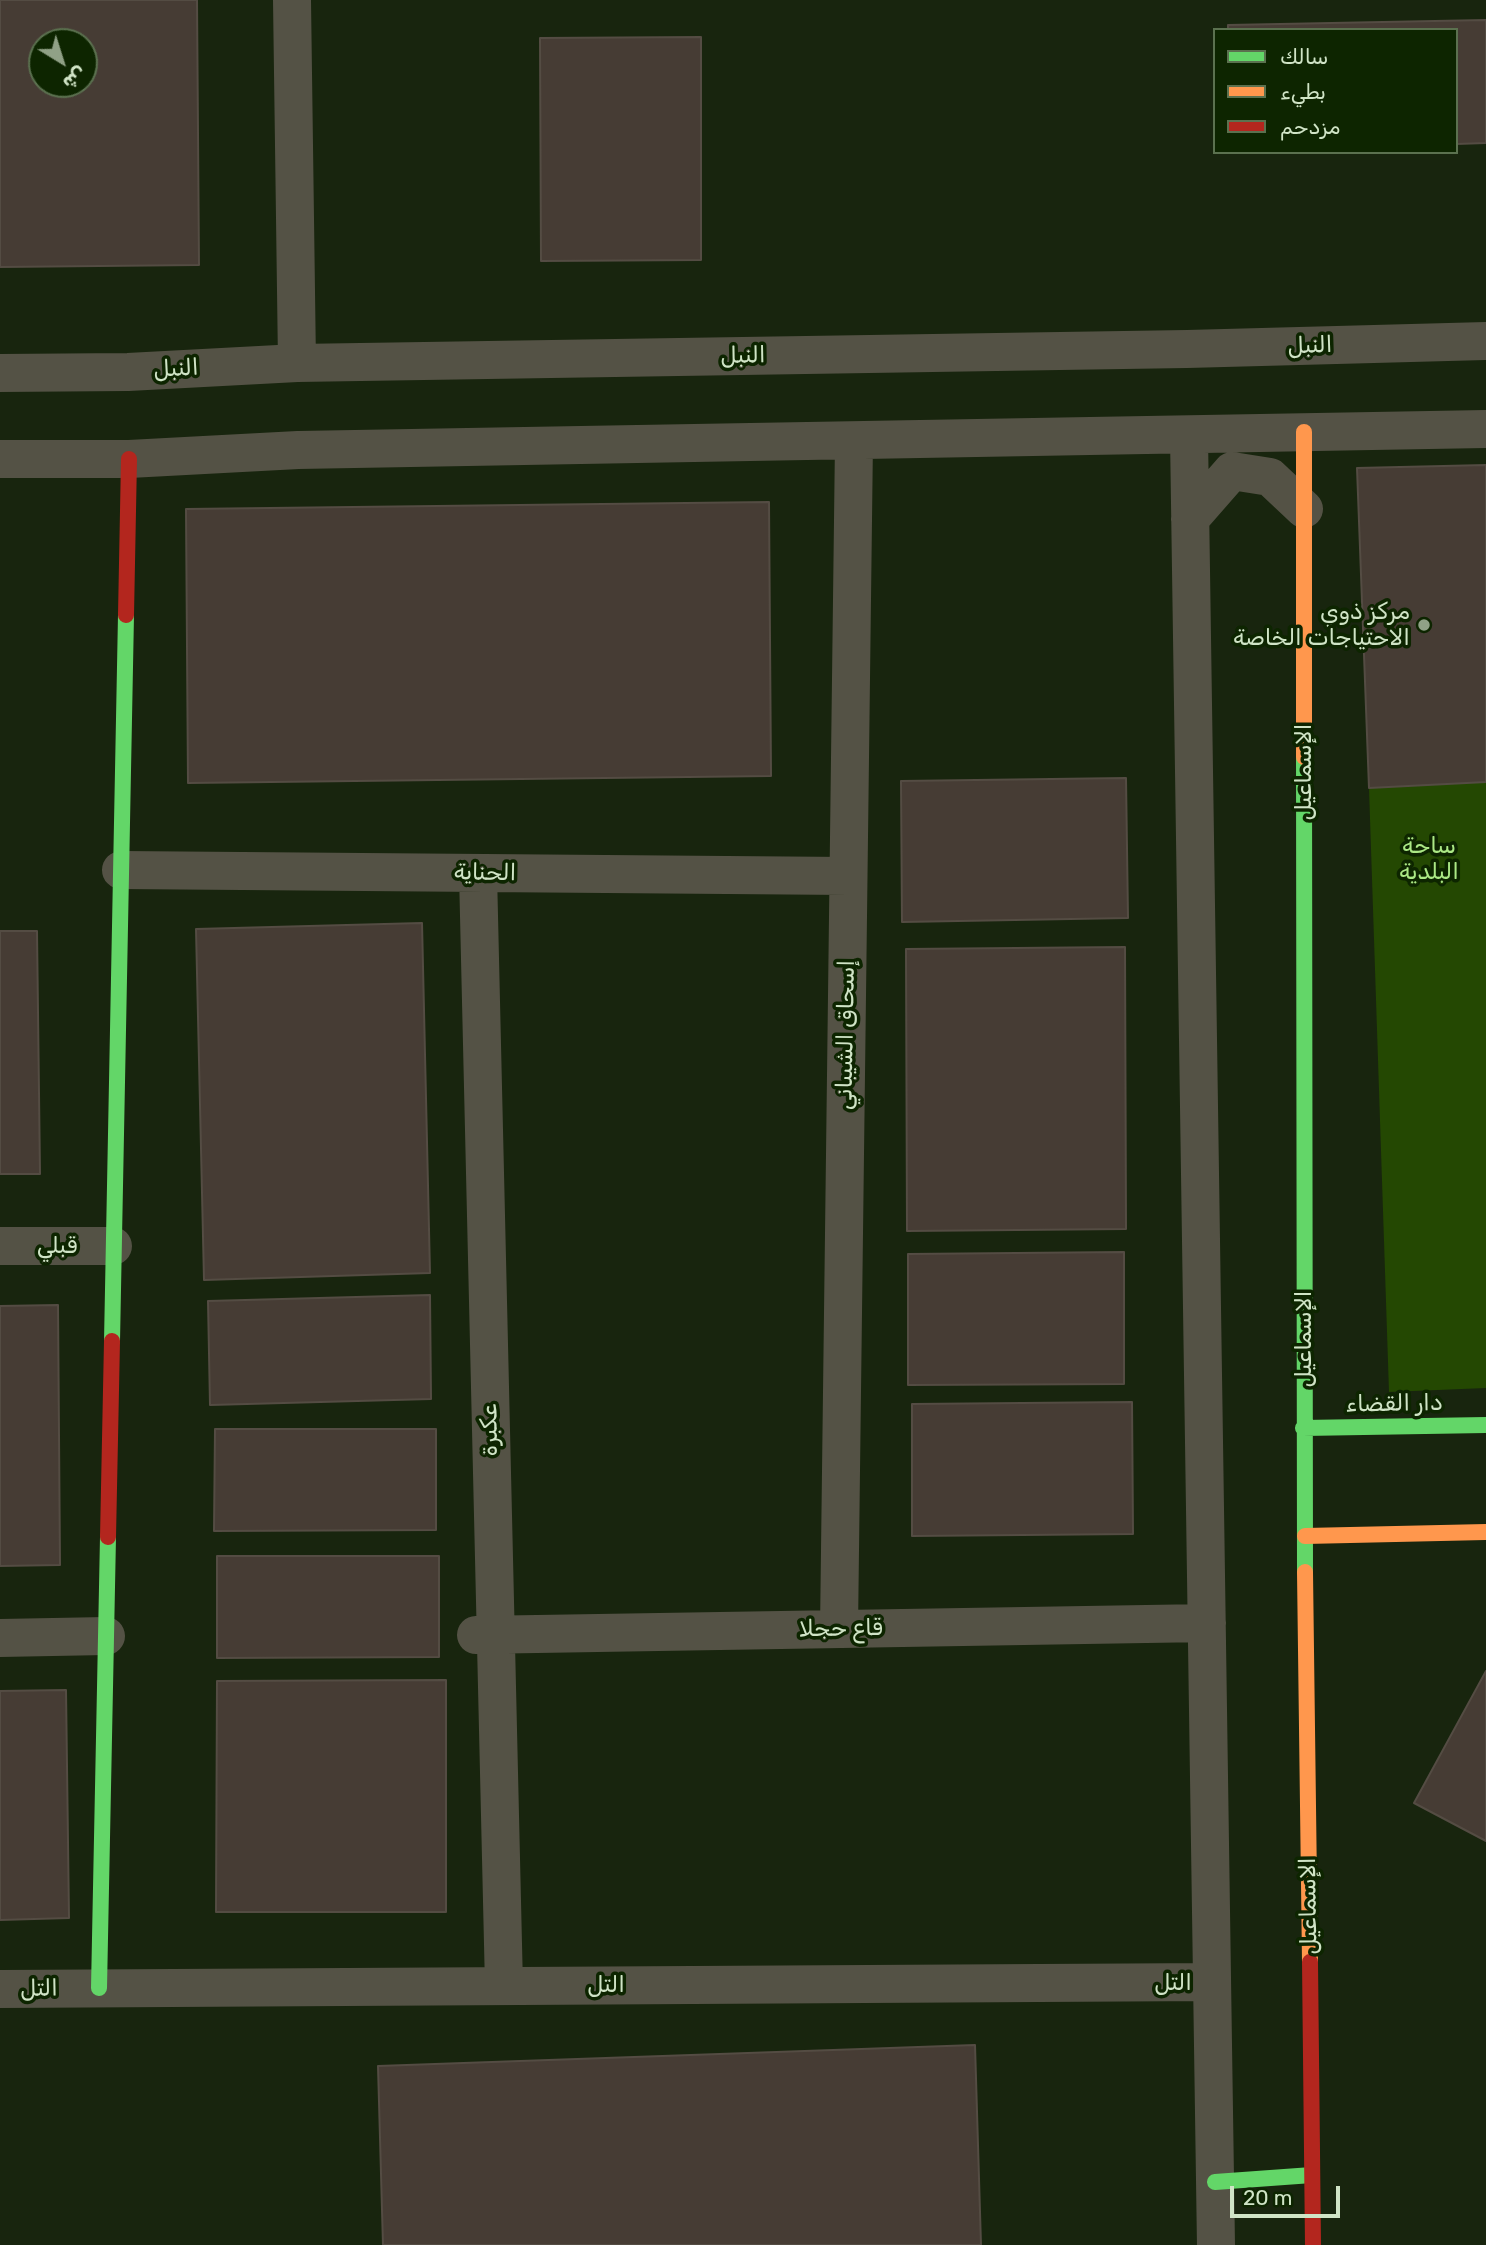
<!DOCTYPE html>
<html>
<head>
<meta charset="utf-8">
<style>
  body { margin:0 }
  #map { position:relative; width:1486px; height:2245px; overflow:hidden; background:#18250e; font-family:Rubik,Cairo,sans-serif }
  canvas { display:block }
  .legend { position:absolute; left:1213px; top:28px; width:245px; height:126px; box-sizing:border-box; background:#0d2500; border:2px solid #5b714f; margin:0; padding:9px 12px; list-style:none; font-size:21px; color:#d0e4c6 }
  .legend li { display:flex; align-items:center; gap:14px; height:35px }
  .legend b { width:35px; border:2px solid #5b714f }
  .north { position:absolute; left:28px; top:28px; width:70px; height:70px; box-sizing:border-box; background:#0d2500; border:2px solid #5b714f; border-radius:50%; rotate:142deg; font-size:19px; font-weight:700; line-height:28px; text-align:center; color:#d0e4c6 }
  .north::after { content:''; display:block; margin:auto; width:24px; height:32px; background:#90a186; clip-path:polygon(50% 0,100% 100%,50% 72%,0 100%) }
  .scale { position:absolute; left:1230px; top:2186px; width:110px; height:32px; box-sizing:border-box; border:4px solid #d0e4c6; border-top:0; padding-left:9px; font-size:21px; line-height:24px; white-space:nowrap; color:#d0e4c6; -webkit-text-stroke:5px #0d2500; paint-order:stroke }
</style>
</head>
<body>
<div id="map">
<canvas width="1486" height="2245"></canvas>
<ul class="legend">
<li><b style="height:9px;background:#63d668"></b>سالك</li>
<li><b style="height:9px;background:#ff974d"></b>بطيء</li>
<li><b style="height:9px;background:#b3261e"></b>مزدحم</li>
</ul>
<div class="north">ش</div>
<div class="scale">20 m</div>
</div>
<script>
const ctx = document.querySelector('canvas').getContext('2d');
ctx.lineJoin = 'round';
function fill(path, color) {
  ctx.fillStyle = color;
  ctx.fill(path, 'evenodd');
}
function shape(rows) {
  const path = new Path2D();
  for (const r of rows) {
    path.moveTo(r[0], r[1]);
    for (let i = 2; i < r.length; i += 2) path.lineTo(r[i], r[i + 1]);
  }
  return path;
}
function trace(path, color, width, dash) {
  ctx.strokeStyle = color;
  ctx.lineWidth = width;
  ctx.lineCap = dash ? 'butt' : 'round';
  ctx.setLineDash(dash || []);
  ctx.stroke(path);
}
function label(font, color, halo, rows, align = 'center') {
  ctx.font = font + ' Rubik,Cairo,sans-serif';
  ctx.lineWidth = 7;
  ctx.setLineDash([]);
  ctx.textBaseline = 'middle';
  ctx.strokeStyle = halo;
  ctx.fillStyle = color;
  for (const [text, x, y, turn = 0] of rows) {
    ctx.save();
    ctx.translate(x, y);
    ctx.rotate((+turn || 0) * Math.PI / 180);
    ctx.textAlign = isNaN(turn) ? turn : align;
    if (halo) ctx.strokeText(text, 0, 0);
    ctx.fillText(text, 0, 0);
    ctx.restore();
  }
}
const green = shape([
  [1486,782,1486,1388,1389,1392,1369,788]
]);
const building = shape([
  [0,0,197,0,199,265,0,267,0,0],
  [42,42,84,42,84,84,42,84,42,42],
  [1486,20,1486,143,1456,144,1456,30,1228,30,1228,25,1486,20],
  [701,37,701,260,541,261,540,38,701,37],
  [1486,465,1486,782,1369,788,1357,468,1486,465],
  [769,502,771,776,188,783,186,509,769,502],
  [1126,778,1128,918,902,922,901,781,1126,778],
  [422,923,430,1273,204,1280,196,929,422,923],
  [0,931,37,931,40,1174,0,1174,0,931],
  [1125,947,1126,1229,907,1231,906,949,1125,947],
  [1124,1252,1124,1384,908,1385,908,1254,1124,1252],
  [430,1295,431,1399,210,1405,208,1301,430,1295],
  [58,1305,60,1565,0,1566,0,1306,58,1305],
  [1132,1402,1133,1534,912,1536,912,1404,1132,1402],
  [215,1429,436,1429,436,1530,214,1531,215,1429],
  [217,1556,439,1556,439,1657,217,1658,217,1556],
  [1486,1671,1486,1841,1414,1803,1486,1671],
  [446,1680,446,1912,216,1912,217,1681,446,1680],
  [66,1690,69,1918,0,1920,0,1691,66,1690],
  [975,2045,981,2245,383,2245,378,2066,975,2045]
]);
const street = shape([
  [292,0,297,363],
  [0,373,128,372,297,363,1187,349,1486,341],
  [1189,436,1216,2245],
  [0,459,129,459,298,450,1486,429],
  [1190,519,1232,471,1270,477,1304,509],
  [121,870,848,876],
  [478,873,504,1986],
  [0,1246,113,1246],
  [839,1629,854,441],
  [476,1635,1207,1623],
  [0,1638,106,1636],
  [0,1989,1212,1982]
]);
const fast = shape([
  [1304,757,1305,1572],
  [112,1341,126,615],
  [1303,1428,1486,1425],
  [99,1988,108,1537],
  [1215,2182,1312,2175]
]);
const slow = shape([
  [1304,757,1304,432],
  [1305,1536,1486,1532],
  [1305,1572,1310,1962]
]);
const jam = shape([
  [126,615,129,459],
  [108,1537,112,1341],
  [1310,1962,1313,2245]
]);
const markers = [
  [1424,625,7,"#90a186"]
];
const streetNames = [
  ["النبل",1310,346,-2],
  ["النبل",743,356,-1],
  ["النبل",176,369,-3],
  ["الإسماعيل",1304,772,-90],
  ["الحناية",485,873,1],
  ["إسحاق الشيباني",846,1035,-89],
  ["قبلي",57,1246],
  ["الإسماعيل",1304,1339,-90],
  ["دار القضاء",1394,1404,-1],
  ["عكبرة",490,1430,-91],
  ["قاع حجلا",841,1629,-1],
  ["الإسماعيل",1309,1906,-91],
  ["التل",1173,1983],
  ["التل",606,1985],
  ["التل",39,1989,-1]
];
const poiNames = [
  ["مركز ذوي",1410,612],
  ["الاحتياجات الخاصة",1410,638]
];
const parkNames = [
  ["ساحة",1429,846],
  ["البلدية",1429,872]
];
fill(green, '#244802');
fill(building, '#463c34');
trace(building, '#544c43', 2);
trace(street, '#545245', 38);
trace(fast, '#63d668', 16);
trace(slow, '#ff974d', 16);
trace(jam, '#b3261e', 16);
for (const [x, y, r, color] of markers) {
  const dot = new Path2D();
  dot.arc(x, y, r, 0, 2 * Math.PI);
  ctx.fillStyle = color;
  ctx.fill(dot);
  trace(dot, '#0d2500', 2.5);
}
label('23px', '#d0e4c6', '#0d2500', streetNames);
label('23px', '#d0e4c6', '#0d2500', poiNames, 'right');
label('23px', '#abe885', '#0d2500', parkNames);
</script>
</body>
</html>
